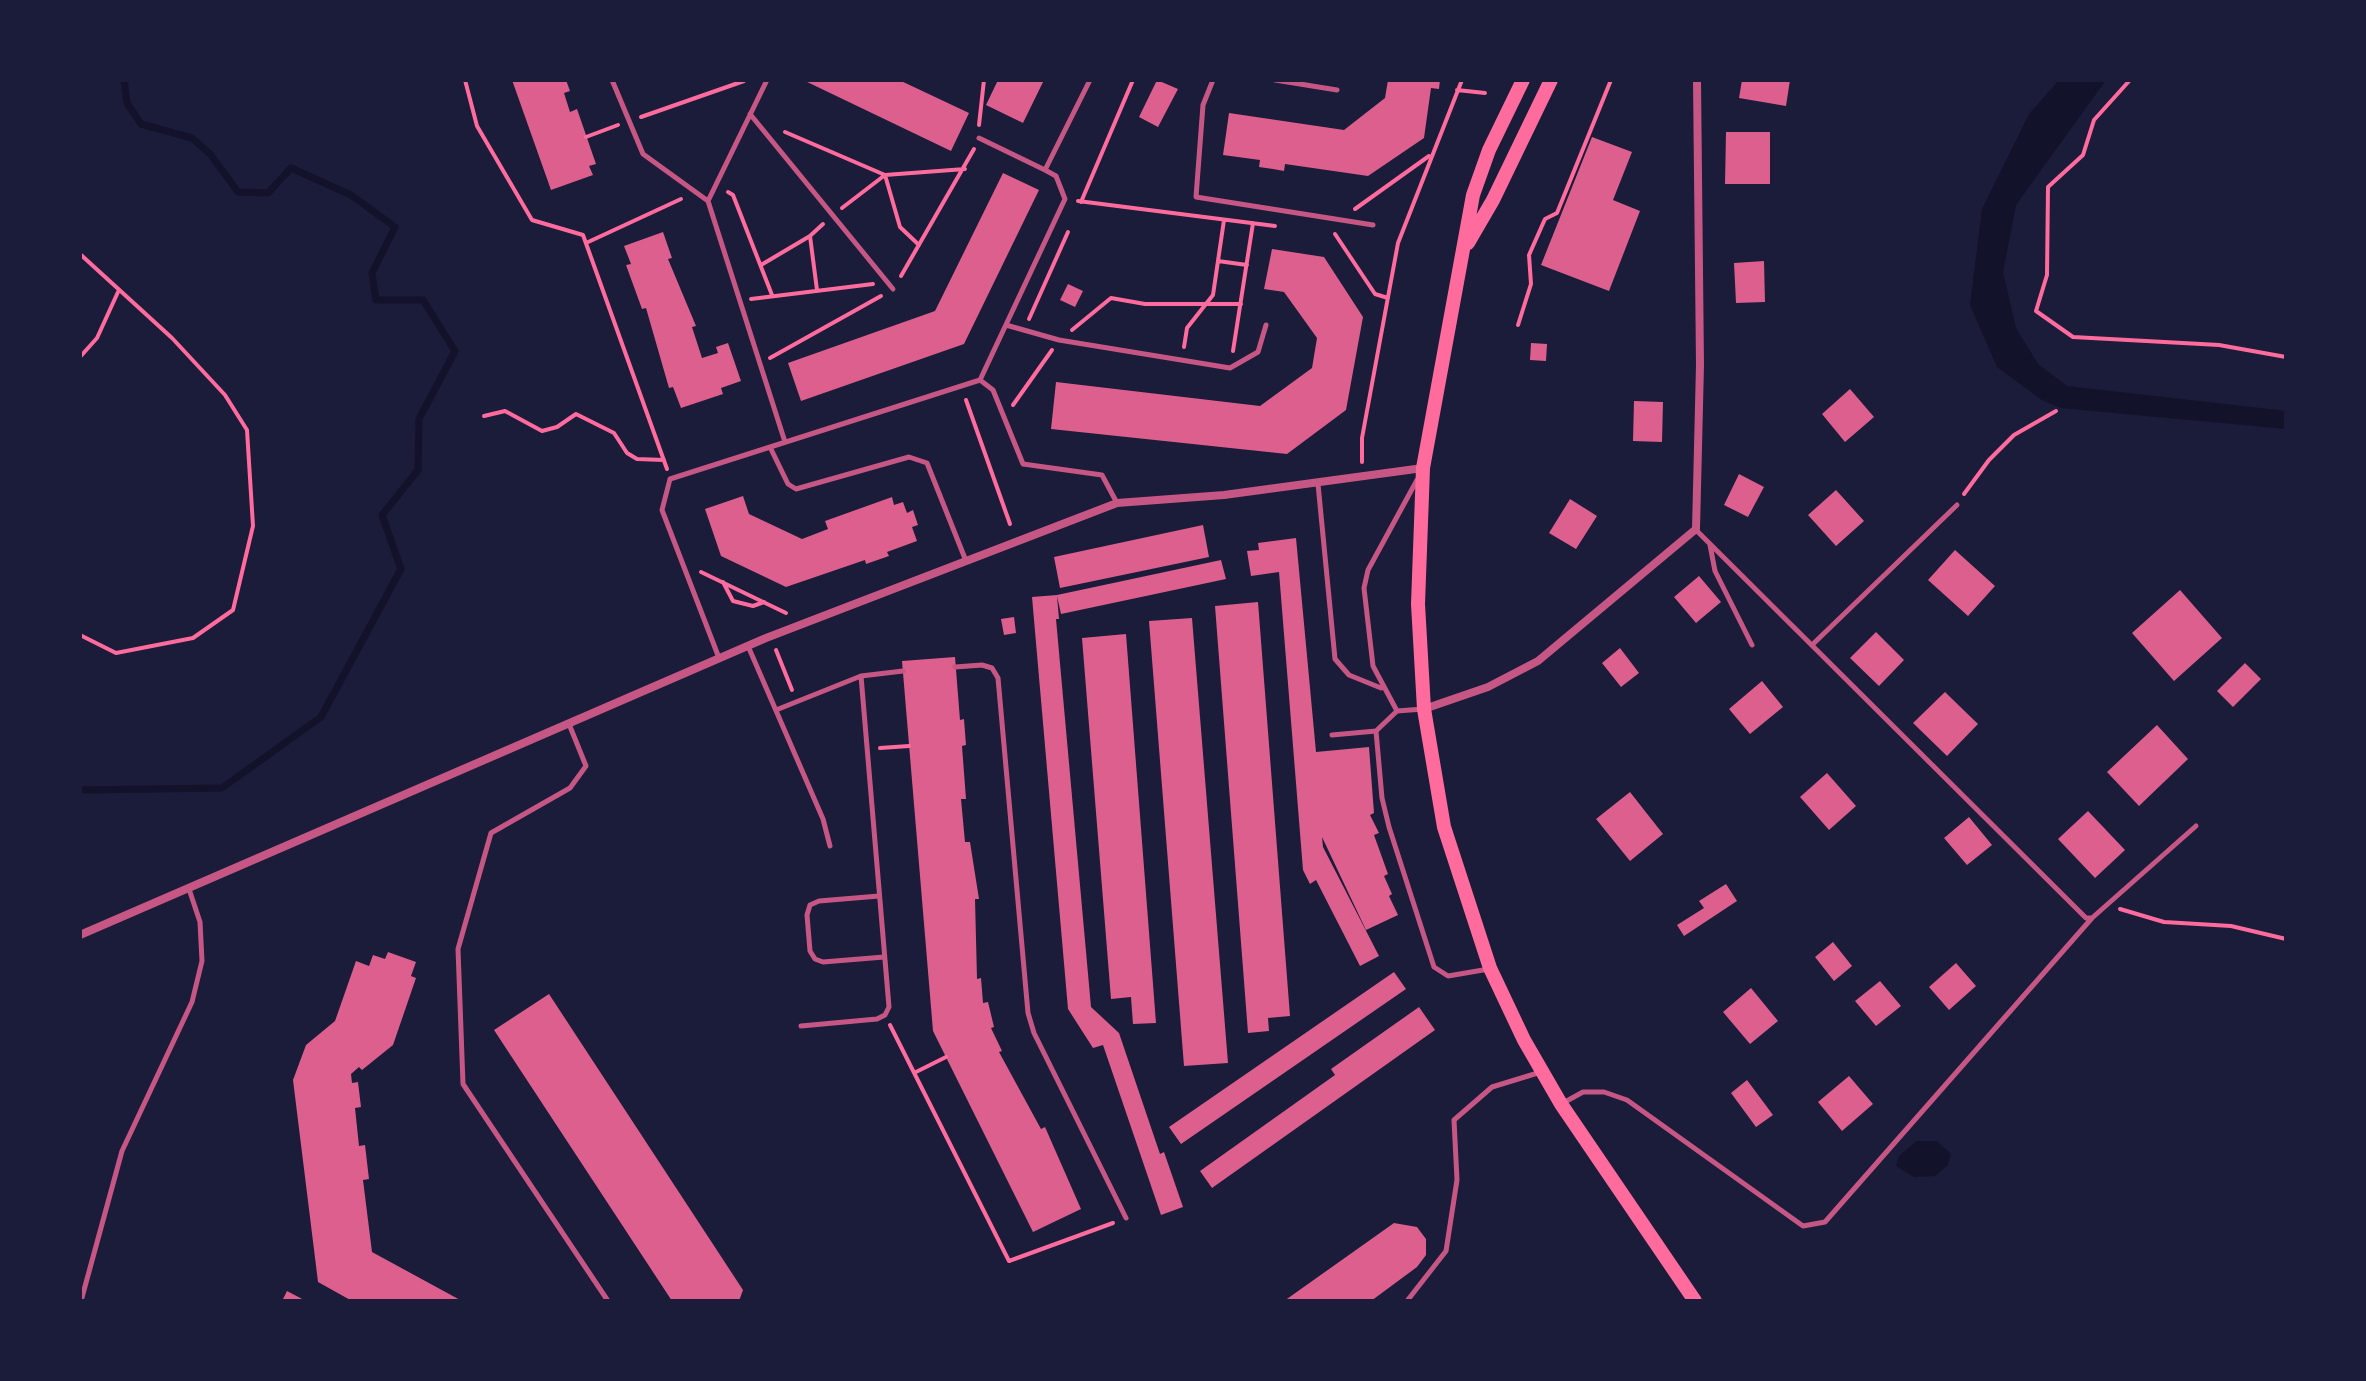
<!DOCTYPE html>
<html>
<head>
<meta charset="utf-8">
<style>
  body { margin:0 }
  #map { position:relative; width:2366px; height:1381px; overflow:hidden; background:#1b1b3a; font-family:"Golos Text",sans-serif }
  canvas { display:block }
  .frame { position:absolute; inset:0; border:82px solid #1b1b3a; pointer-events:none }
</style>
</head>
<body>
<div id="map">
<canvas width="2366" height="1381"></canvas>
<div class="frame"></div>
</div>
<script>
const ctx = document.querySelector('canvas').getContext('2d');
ctx.lineJoin = 'round';
function fill(path, color) {
  ctx.fillStyle = color;
  ctx.fill(path, 'evenodd');
}
function shape(rows) {
  const path = new Path2D();
  for (const r of rows) {
    path.moveTo(r[0], r[1]);
    for (let i = 2; i < r.length; i += 2) path.lineTo(r[i], r[i + 1]);
  }
  return path;
}
function trace(path, color, width, dash) {
  ctx.strokeStyle = color;
  ctx.lineWidth = width;
  ctx.lineCap = dash ? 'butt' : 'round';
  ctx.setLineDash(dash || []);
  ctx.stroke(path);
}
const water = shape([
  [2059,80,2106,80,2016,205,2003,272,2016,328,2038,364,2067,386,2286,411,2286,429,2061,408,2042,400,1997,367,1970,305,1982,209,2029,114],
  [1917,1141,1937,1141,1951,1154,1948,1165,1935,1176,1914,1177,1896,1166,1899,1156]
]);
const stream = shape([
  [80,790,222,788,321,717,401,569,382,515,418,470,419,419,455,351,423,300,376,300,372,273,395,227,351,195,291,168,268,193,238,192,210,154,192,138,141,124,127,103,124,80]
]);
const building = shape([
  [512,80,566,80,570,91,564,93,570,112,577,109,596,164,589,166,593,175,551,190],
  [803,80,899,80,969,113,951,151],
  [998,80,1044,80,1023,123,986,105],
  [1157,80,1178,89,1158,127,1139,117],
  [1388,80,1440,80,1439,89,1431,88,1424,138,1368,176,1285,164,1284,171,1273,169,1259,167,1260,160,1223,155,1229,113,1344,130,1385,98],
  [1742,80,1790,80,1786,106,1739,98],
  [1726,132,1770,132,1770,184,1725,184],
  [1592,137,1632,152,1613,200,1640,211,1609,291,1541,265],
  [1003,173,1039,190,964,344,801,401,788,363,935,311],
  [663,232,672,258,668,259,696,326,692,327,702,358,718,353,716,347,728,343,741,381,721,388,723,394,681,408,673,387,669,388,646,308,642,309,626,265,631,264,624,246],
  [1272,249,1324,257,1363,317,1346,410,1287,454,1051,429,1056,382,1260,406,1312,368,1317,338,1284,292,1264,289],
  [1764,261,1765,302,1736,303,1734,263],
  [1068,284,1083,291,1075,307,1060,300],
  [1531,343,1547,344,1546,361,1530,360],
  [1850,389,1874,417,1845,442,1822,414],
  [1634,401,1663,402,1662,442,1633,441],
  [1739,474,1764,487,1748,517,1724,505],
  [1836,490,1864,521,1836,546,1808,515],
  [743,496,749,514,802,539,828,529,825,521,892,497,894,505,903,502,907,513,913,510,918,525,912,527,917,541,887,552,889,556,866,564,865,560,786,587,721,556,705,509],
  [1570,499,1597,516,1576,549,1549,533],
  [1203,525,1209,557,1060,588,1054,557],
  [1296,538,1316,752,1369,747,1374,813,1370,815,1379,833,1374,835,1388,874,1384,876,1392,894,1389,896,1398,915,1366,930,1322,837,1323,847,1379,956,1360,966,1316,880,1310,884,1303,870,1279,572,1251,576,1247,551,1259,550,1258,543],
  [1955,550,1995,586,1968,616,1928,580],
  [1221,560,1226,579,1061,614,1057,596,1059,619,1056,619,1091,1007,1119,1033,1160,1154,1164,1152,1183,1207,1161,1215,1103,1045,1093,1048,1068,1009,1032,597,1057,595],
  [1699,576,1721,602,1696,623,1674,597],
  [2180,590,2222,638,2174,681,2132,633],
  [1258,602,1290,1016,1268,1018,1269,1031,1248,1033,1215,606],
  [1014,617,1016,633,1004,635,1001,619],
  [1192,618,1228,1063,1184,1066,1149,621],
  [1876,632,1904,660,1879,686,1850,658],
  [1126,634,1156,1023,1133,1024,1131,997,1111,999,1082,638],
  [1620,648,1639,673,1621,687,1602,663],
  [955,657,960,720,964,719,966,745,962,746,966,799,961,799,965,842,970,842,979,899,975,899,977,979,981,978,983,1003,988,1002,994,1027,991,1028,1002,1051,999,1052,1041,1129,1045,1127,1081,1209,1033,1232,933,1031,902,661],
  [2245,663,2261,679,2233,707,2217,691],
  [1762,681,1783,707,1750,734,1729,709],
  [1945,692,1978,724,1947,756,1913,723],
  [2157,725,2188,759,2139,806,2107,772],
  [1827,773,1856,806,1829,830,1800,797],
  [1630,792,1663,834,1630,861,1596,819],
  [2088,811,2125,850,2095,878,2058,839],
  [1969,817,1992,845,1967,865,1944,838],
  [1726,884,1737,901,1684,936,1677,925,1704,908,1699,901],
  [1833,942,1852,966,1834,981,1815,957],
  [388,952,416,962,411,976,416,978,393,1045,362,1070,359,1067,351,1074,352,1083,358,1082,361,1107,355,1108,359,1146,365,1145,369,1179,363,1180,372,1252,462,1301,352,1301,318,1282,293,1080,306,1045,335,1021,356,961,369,966,373,955,385,959],
  [1956,963,1976,986,1949,1010,1929,987],
  [1394,972,1406,989,1181,1144,1169,1127],
  [1880,981,1901,1006,1876,1026,1855,1001],
  [1751,988,1778,1021,1750,1044,1723,1012],
  [549,994,743,1290,739,1301,672,1301,494,1030],
  [1419,1007,1435,1030,1212,1188,1200,1171,1335,1075,1331,1069],
  [1849,1076,1873,1104,1842,1131,1818,1102],
  [1747,1080,1773,1115,1756,1127,1731,1093],
  [1394,1223,1417,1227,1426,1239,1426,1255,1417,1267,1371,1301,1284,1301],
  [287,1291,306,1301,282,1301]
]);
const path = shape([
  [465,80,477,126,532,220,583,235,667,469],
  [2130,80,2094,120,2083,155,2048,187,2047,275,2036,311,2073,337,2219,345,2286,357],
  [1457,90,1485,93],
  [641,117,744,81],
  [979,125,984,80],
  [785,132,885,175,965,169],
  [586,137,618,125],
  [885,175,900,227,919,245],
  [728,192,733,195,772,295],
  [1078,201,1275,226],
  [1081,202,1133,80],
  [842,208,885,175],
  [1355,209,1429,156],
  [1335,234,1375,294,1388,298],
  [586,243,681,199],
  [80,254,172,338,225,395,247,430,253,526,233,610,193,638,116,653,80,635],
  [1218,261,1247,265],
  [761,265,810,236],
  [901,276,974,149],
  [817,290,810,236,823,224],
  [751,299,873,284],
  [1029,319,1068,232],
  [1518,325,1531,284,1529,255,1545,219,1557,213,1611,80],
  [1072,330,1111,298,1145,304,1241,304],
  [1184,347,1187,328,1213,295,1224,220],
  [1233,351,1253,223],
  [80,357,97,338,118,292],
  [770,358,881,296],
  [966,400,1010,524],
  [1013,405,1052,350],
  [484,416,505,411,542,431,557,427,576,414,614,433,627,453,637,459,664,460],
  [1362,462,1362,438,1398,243,1462,80],
  [1964,494,1989,460,2014,435,2056,411],
  [701,572,786,613],
  [723,582,733,601,753,606,764,602],
  [776,650,792,690],
  [880,748,909,746],
  [2120,909,2164,922,2231,926,2286,939],
  [890,1025,1009,1261,1113,1223],
  [916,1072,946,1057]
]);
const service = shape([
  [612,80,643,154,708,201],
  [767,80,708,201,785,442],
  [1090,80,1045,170,1056,176,1065,199,980,380,993,390,1023,464,1102,475,1117,503],
  [1213,80,1203,105,1196,197,1373,225],
  [1275,80,1337,90],
  [750,114,893,289],
  [979,138,1045,170],
  [1006,325,1059,340,1230,368,1258,352,1266,325],
  [770,447,788,484,796,489,909,457,927,463,966,561],
  [1318,484,1335,659,1349,675,1381,688],
  [1696,530,2086,918,2092,918,2196,826],
  [1710,545,1715,571,1752,645],
  [1812,645,1957,505],
  [748,646,823,819,830,846],
  [719,658,662,510,670,479,980,380],
  [955,667,982,665,992,668,998,678,1028,1013,1034,1033,1126,1218],
  [1423,709,1397,711,1376,731,1382,798,1389,827,1434,967,1448,976,1489,969],
  [776,710,861,676,903,671],
  [1397,711,1373,666,1364,588,1368,570,1417,480],
  [569,724,586,766,570,788,491,833,458,949,463,1084,608,1301],
  [1332,735,1376,731],
  [879,896,819,901,810,905,807,915,810,951,815,959,823,962,884,957],
  [801,1026,877,1019,885,1015,889,1007,861,676],
  [1563,1103,1583,1092,1604,1092,1627,1100,1803,1226,1825,1222,2092,918],
  [81,1301,122,1151,192,1002,202,961,200,922,189,889],
  [1407,1301,1446,1251,1457,1180,1454,1120,1492,1087,1541,1072]
]);
const minor = shape([
  [1424,709,1488,687,1538,661,1696,529,1700,365,1697,80],
  [80,935,766,638,1117,503,1224,495,1423,468]
]);
const secondary = shape([
  [1523,80,1489,150,1473,195,1423,468,1418,604,1424,709,1444,827,1490,968,1524,1040,1561,1104,1695,1301],
  [1468,243,1493,200,1551,80]
]);
fill(water, '#12122b');
trace(stream, '#12122b', 7);
fill(building, '#dd5f8e');
trace(path, '#ff6b9d', 4);
trace(service, '#c65784', 5);
trace(minor, '#c65784', 8);
trace(secondary, '#ff6b9d', 14);
</script>
</body>
</html>
